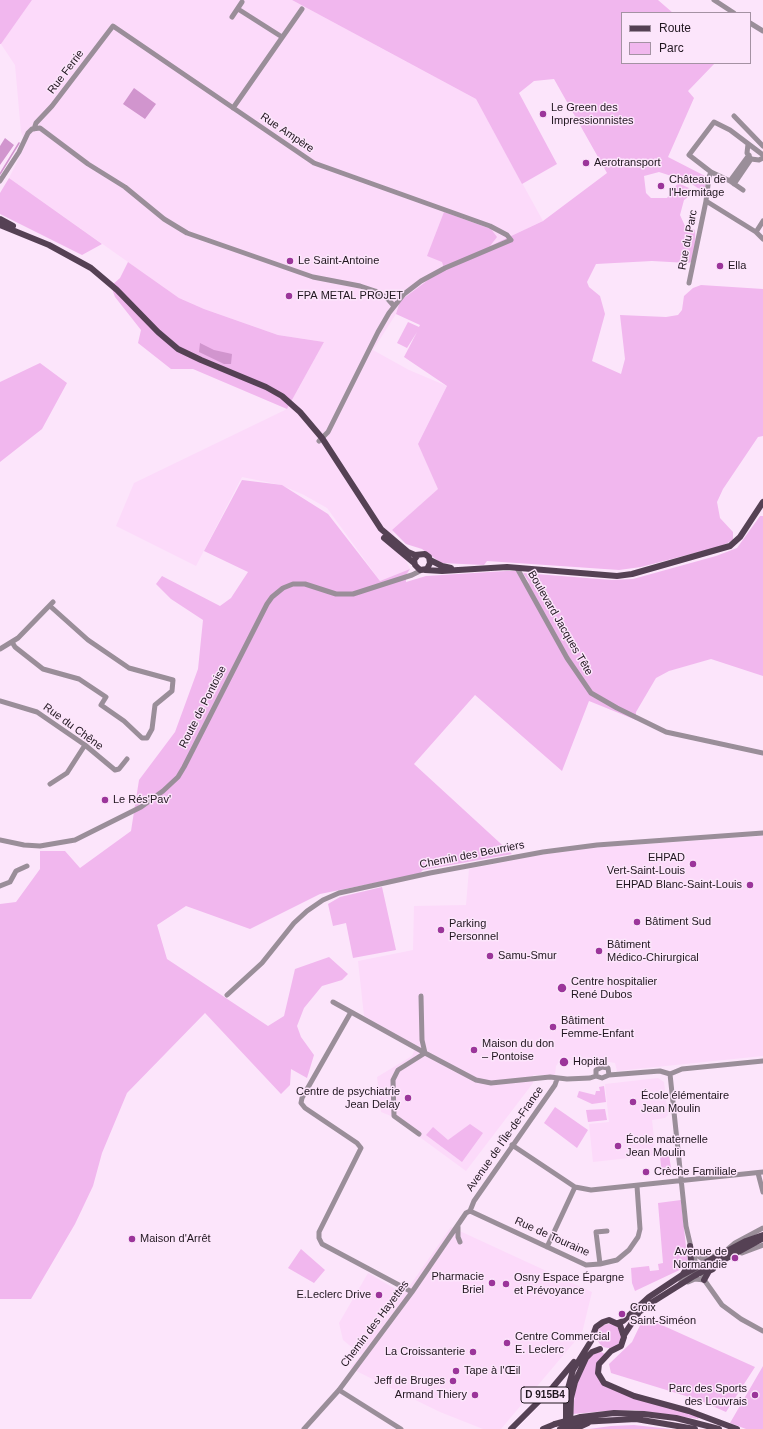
<!DOCTYPE html>
<html>
<head>
<meta charset="utf-8">
<style>
  body { margin:0 }
  #map { position:relative; width:763px; height:1429px; overflow:hidden; background:#fce5fb; font-family:Arial,sans-serif }
  canvas { display:block }
  .legend { position:absolute; left:621px; top:12px; width:130px; height:52px; box-sizing:border-box; background:#fce5fb; border:1px solid #a492a3; margin:0; padding:5px 7px; list-style:none; font-size:12px; color:#20161f }
  .legend li { display:flex; align-items:center; gap:8px; height:20px }
  .legend b { width:20px; border:1px solid #a492a3 }
</style>
</head>
<body>
<div id="map">
<canvas width="763" height="1429"></canvas>
<ul class="legend">
<li><b style="height:5px;background:#554154"></b>Route</li>
<li><b style="height:11px;background:#f1b7ee"></b>Parc</li>
</ul>
</div>
<script>
const ctx = document.querySelector('canvas').getContext('2d');
ctx.lineJoin = 'round';
function fill(path, color) {
  ctx.fillStyle = color;
  ctx.fill(path, 'evenodd');
}
function shape(rows) {
  const path = new Path2D();
  for (const r of rows) {
    if (r.length === 3) {
      path.moveTo(r[0] + r[2], r[1]);
      path.arc(r[0], r[1], r[2], 0, 2 * Math.PI);
      continue;
    }
    path.moveTo(r[0], r[1]);
    for (let i = 2; i < r.length; i += 2) path.lineTo(r[i], r[i + 1]);
  }
  return path;
}
function trace(path, color, width, dash) {
  ctx.strokeStyle = color;
  ctx.lineWidth = width;
  ctx.lineCap = dash ? 'butt' : 'round';
  ctx.setLineDash(dash || []);
  ctx.stroke(path);
}
function label(font, color, halo, rows, align = 'center') {
  ctx.font = font + ' Arial,sans-serif';
  ctx.lineWidth = 3;
  ctx.setLineDash([]);
  ctx.textBaseline = 'middle';
  ctx.strokeStyle = halo;
  ctx.fillStyle = color;
  for (const [text, x, y, turn = 0] of rows) {
    ctx.save();
    ctx.translate(x, y);
    ctx.rotate((+turn || 0) * Math.PI / 180);
    ctx.textAlign = isNaN(turn) ? turn : align;
    if (halo) ctx.strokeText(text, 0, 0);
    ctx.fillText(text, 0, 0);
    ctx.restore();
  }
}
const built = shape([
  [32,0,292,0,476,99,543,221,445,268,400,301,396,314,373,350,409,370,447,386,418,444,439,489,392,530,410,569,380,581,327,508,304,495,281,485,242,477,196,566,116,526,134,483,287,409,324,342,278,335,204,309,179,298,9,178,26,144,21,132,15,65,1,44],
  [763,836,763,1056,617,1071,615,1063,597,1060,563,1060,559,1062,556,1066,555,1075,533,1075,533,1083,466,1171,391,1116,381,1112,377,1077,412,1056,416,1046,364,1016,358,961,413,950,414,906,466,905,469,869,544,854,588,848],
  [658,1078,664,1082,668,1115,665,1118,652,1120,656,1155,593,1162,589,1124,609,1122,605,1084],
  [451,1227,592,1292,582,1333,501,1429,483,1429,440,1412,350,1368,361,1355,343,1340,339,1323,368,1273,404,1294]
]);
const green = shape([
  [0,0,32,0,1,44,0,44],
  [292,0,658,0,673,13,622,13,622,63,715,63,688,91,694,98,668,157,707,177,704,192,687,181,659,172,644,176,646,193,651,198,667,198,678,183,689,188,692,194,684,200,680,215,685,226,695,230,696,261,688,263,652,261,596,264,587,282,589,287,600,296,605,314,592,361,621,374,625,359,620,315,666,317,678,315,682,310,684,296,693,288,701,285,763,289,763,436,758,437,723,489,717,502,720,518,733,532,733,540,722,546,641,567,619,570,487,561,484,565,441,563,422,549,406,544,392,530,438,489,418,444,447,386,404,357,417,332,407,348,397,343,408,322,419,327,420,325,396,314,400,301,444,268,442,262,427,256,444,212,491,229,497,237,490,246,543,221,607,173,554,79,534,81,519,93,557,164,522,184,476,99],
  [9,178,102,244,82,255,0,214,0,193],
  [128,262,179,298,204,309,278,335,324,342,287,409,193,369,171,369,138,343,141,330,115,297,111,286,120,278],
  [40,363,67,383,42,429,0,462,0,382],
  [242,480,282,485,328,514,380,581,410,569,406,575,406,582,426,576,506,571,516,571,530,584,523,573,612,580,633,579,716,556,737,548,760,516,763,516,763,676,711,659,669,671,656,678,636,712,636,720,589,701,562,771,475,695,414,764,512,854,423,870,419,874,320,894,250,929,186,906,157,925,167,959,268,1026,284,1016,295,969,329,957,348,974,342,980,322,986,304,1008,297,1026,301,1037,314,1055,307,1078,291,1069,290,1085,281,1094,205,1013,127,1093,102,1153,93,1186,75,1224,31,1299,0,1299,0,904,16,902,40,869,40,851,65,851,80,868,131,831,139,780,175,732,198,669,203,620,171,599,156,584,162,576,220,606,231,598,248,572,204,551],
  [382,887,396,950,353,958,346,923,333,926,328,904,340,897],
  [604,1086,606,1102,592,1104,577,1097,579,1091,595,1095,596,1091,600,1091,599,1087],
  [555,1107,588,1130,577,1148,544,1123],
  [605,1109,607,1120,588,1122,586,1110],
  [470,1124,483,1133,462,1162,426,1135,433,1127,448,1140],
  [669,1155,672,1175,662,1176,660,1156],
  [681,1200,688,1266,635,1291,632,1283,631,1268,649,1266,650,1271,659,1270,658,1264,663,1263,658,1203],
  [301,1249,325,1270,314,1283,288,1268],
  [644,1317,755,1367,726,1412,699,1400,611,1373,609,1364,632,1342],
  [609,1336,12],
  [601,1352,605,1354,599,1361,599,1380,699,1417,698,1419,635,1410,606,1411,573,1414,575,1390,584,1365,593,1353],
  [763,1366,763,1429,746,1429,730,1423],
  [634,1425,671,1429,589,1429,611,1426]
]);
const water = shape([
  [134,88,156,104,145,119,123,104],
  [5,138,14,145,0,165,0,146],
  [200,343,214,350,232,354,231,364,224,364,199,352]
]);
const stream = shape([
  [0,174,19,143]
]);
const minor = shape([
  [714,0,734,13],
  [238,9,282,37],
  [232,17,242,2],
  [750,23,763,31],
  [233,108,302,9],
  [734,116,763,146],
  [34,129,36,123,52,106,113,26,314,163,490,226,507,235,511,240,445,268,421,281,404,294,389,313,378,332,328,432,319,441],
  [748,144,747,153,751,159,759,160,763,158],
  [711,172,730,181,743,190],
  [0,181,19,152,28,133,32,129,40,128,88,164,125,187,164,219,187,233,313,277,360,286,375,291,387,298,394,306],
  [730,181,749,155],
  [734,184,751,159],
  [706,201,756,232,763,239],
  [756,232,763,221],
  [689,283,706,201,709,177,711,172,689,155,714,122,730,130,763,155],
  [517,568,567,658,591,693,617,708,666,732,763,753],
  [12,642,15,647,43,669,79,679,106,697,101,705,124,721,142,738,147,738,152,729,155,705,172,691,173,680,129,668,88,640,50,606],
  [0,649,18,638,53,602],
  [0,701,37,712,85,745,115,770,119,769,127,759],
  [50,784,67,773,85,745],
  [0,840,24,845,40,846,75,840,141,807,163,791,178,777,184,767,267,604,272,597,283,588,293,584,305,584,336,594,353,594,412,575,422,570],
  [0,886,10,882,16,871,27,866],
  [227,995,262,963,294,923,307,911,323,900,339,893,430,873,543,852,597,845,763,833],
  [421,996,422,1040,425,1053,476,1080,491,1083,550,1077,567,1079,590,1078,596,1076,602,1078,609,1075],
  [333,1002,425,1053],
  [351,1012,302,1098,301,1103,305,1108,357,1143,361,1148,319,1232,319,1238,322,1244,412,1292],
  [670,1074,686,1226,693,1256,705,1281,722,1305,741,1319,763,1331],
  [609,1075,660,1071,670,1074,682,1069,763,1061],
  [596,1076,596,1070,602,1067,608,1068,609,1075],
  [419,1134,394,1116,393,1080,398,1070,425,1053],
  [512,1145,575,1187,591,1190,763,1172],
  [758,1173,763,1192],
  [470,1211,586,1265,600,1264,617,1260,629,1250,638,1237,640,1229,637,1186],
  [470,1211,474,1201,555,1085,557,1079],
  [458,1227,458,1237,460,1242],
  [547,1247,575,1187],
  [728,1249,735,1243,763,1228],
  [693,1253,703,1259,714,1256],
  [742,1253,763,1245],
  [600,1264,596,1232,607,1231],
  [688,1282,695,1279,704,1280],
  [680,1284,682,1280,696,1269],
  [339,1390,401,1429],
  [304,1429,339,1390,412,1292,466,1213,470,1211]
]);
const major = shape([
  [0,219,13,226],
  [0,225,49,245,91,268,117,290,158,332,178,349,201,360,266,387,282,396,300,412,322,438,381,529,408,552,415,555,425,554,429,557,430,563,427,569,420,570,415,565,414,560,418,555],
  [384,538,414,563],
  [430,560,442,566,451,568],
  [425,570,442,571,507,567,617,576,632,574,730,546,740,537,763,502],
  [683,1274,691,1262,690,1246],
  [704,1280,709,1271,713,1269],
  [618,1323,623,1321,649,1297,682,1275,746,1241,763,1235],
  [624,1335,639,1312,651,1303,694,1276,762,1239],
  [581,1417,614,1413,644,1414,676,1418,719,1429],
  [580,1422,636,1419,695,1429],
  [566,1426,566,1396,573,1370,591,1341,596,1327,603,1322,609,1320,620,1325,624,1337,621,1346,611,1351,599,1364,598,1373,604,1383,634,1396,689,1411,737,1429],
  [511,1429,553,1387,574,1362],
  [543,1429,555,1424],
  [570,1429,571,1398,575,1382,586,1358,592,1352,600,1349],
  [575,1429,588,1423]
]);
const majorBridge = shape([
  [555,1424,581,1417],
  [560,1429,580,1422]
]);
const markers = [
  [543,114,4,"#9b359a"],
  [586,163,4,"#9b359a"],
  [661,186,4,"#9b359a"],
  [290,261,4,"#9b359a"],
  [720,266,4,"#9b359a"],
  [289,296,4,"#9b359a"],
  [105,800,4,"#9b359a"],
  [693,864,4,"#9b359a"],
  [750,885,4,"#9b359a"],
  [637,922,4,"#9b359a"],
  [441,930,4,"#9b359a"],
  [599,951,4,"#9b359a"],
  [490,956,4,"#9b359a"],
  [562,988,5,"#9b359a"],
  [553,1027,4,"#9b359a"],
  [474,1050,4,"#9b359a"],
  [564,1062,5,"#9b359a"],
  [408,1098,4,"#9b359a"],
  [633,1102,4,"#9b359a"],
  [618,1146,4,"#9b359a"],
  [646,1172,4,"#9b359a"],
  [132,1239,4,"#9b359a"],
  [735,1258,4,"#9b359a"],
  [492,1283,4,"#9b359a"],
  [506,1284,4,"#9b359a"],
  [379,1295,4,"#9b359a"],
  [622,1314,4,"#9b359a"],
  [507,1343,4,"#9b359a"],
  [473,1352,4,"#9b359a"],
  [456,1371,4,"#9b359a"],
  [453,1381,4,"#9b359a"],
  [475,1395,4,"#9b359a"],
  [755,1395,4,"#9b359a"]
];
const shields = [
  [545,1395,48]
];
const shieldNames = [
  ["D 915B4",545,1395]
];
const streetNames = [
  ["Rue Ferrie",66,72,-53],
  ["Rue Ampère",287,133,34],
  ["Rue du Parc",688,240,-79],
  ["Boulevard Jacques Tête",560,623,60],
  ["Route de Pontoise",203,707,-63],
  ["Rue du Chêne",73,727,36],
  ["Chemin des Beurriers",472,855,-11],
  ["Avenue de l'Île-de-France",505,1139,-55],
  ["Rue de Touraine",552,1237,24],
  ["Chemin des Hayettes",375,1324,-53]
];
const poiNames = [
  ["Le Green des",551,108],
  ["Impressionnistes",551,121],
  ["Aerotransport",594,163],
  ["Château de",669,180],
  ["l'Hermitage",669,193],
  ["Le Saint-Antoine",298,261],
  ["Ella",728,266],
  ["FPA METAL PROJET",297,296],
  ["Le Rés'Pav'",113,800],
  ["EHPAD",685,858,"right"],
  ["Vert-Saint-Louis",685,871,"right"],
  ["EHPAD Blanc-Saint-Louis",742,885,"right"],
  ["Bâtiment Sud",645,922],
  ["Parking",449,924],
  ["Personnel",449,937],
  ["Bâtiment",607,945],
  ["Médico-Chirurgical",607,958],
  ["Samu-Smur",498,956],
  ["Centre hospitalier",571,982],
  ["René Dubos",571,995],
  ["Bâtiment",561,1021],
  ["Femme-Enfant",561,1034],
  ["Maison du don",482,1044],
  ["– Pontoise",482,1057],
  ["Hopital",573,1062],
  ["Centre de psychiatrie",400,1092,"right"],
  ["Jean Delay",400,1105,"right"],
  ["École élémentaire",641,1096],
  ["Jean Moulin",641,1109],
  ["École maternelle",626,1140],
  ["Jean Moulin",626,1153],
  ["Crèche Familiale",654,1172],
  ["Maison d'Arrêt",140,1239],
  ["Avenue de",727,1252,"right"],
  ["Normandie",727,1265,"right"],
  ["Pharmacie",484,1277,"right"],
  ["Briel",484,1290,"right"],
  ["Osny Espace Épargne",514,1278],
  ["et Prévoyance",514,1291],
  ["E.Leclerc Drive",371,1295,"right"],
  ["Croix",630,1308],
  ["Saint-Siméon",630,1321],
  ["Centre Commercial",515,1337],
  ["E. Leclerc",515,1350],
  ["La Croissanterie",465,1352,"right"],
  ["Tape à l'Œil",464,1371],
  ["Jeff de Bruges",445,1381,"right"],
  ["Parc des Sports",747,1389,"right"],
  ["des Louvrais",747,1402,"right"],
  ["Armand Thiery",467,1395,"right"]
];
fill(built, '#fcdafa');
fill(green, '#f1b7ee');
fill(water, '#d195ce');
trace(stream, '#d195ce', 1.5);
trace(minor, '#9a8e99', 5);
trace(major, '#554154', 6);
trace(majorBridge, '#554154', 6);
for (const [x, y, r, color] of markers) {
  const dot = new Path2D();
  dot.arc(x, y, r, 0, 2 * Math.PI);
  ctx.fillStyle = color;
  ctx.fill(dot);
  trace(dot, '#fce5fb', 1.5);
}
for (const [x, y, w] of shields) {
  const box = new Path2D();
  box.roundRect(x - w / 2, y - 8, w, 16, 3);
  ctx.fillStyle = '#fce5fb';
  ctx.fill(box);
  trace(box, '#20161f', 1);
}
label('bold 10px', '#20161f', null, shieldNames);
label('11px', '#20161f', '#fce5fb', streetNames);
label('11px', '#20161f', '#fce5fb', poiNames, 'left');
</script>
</body>
</html>
